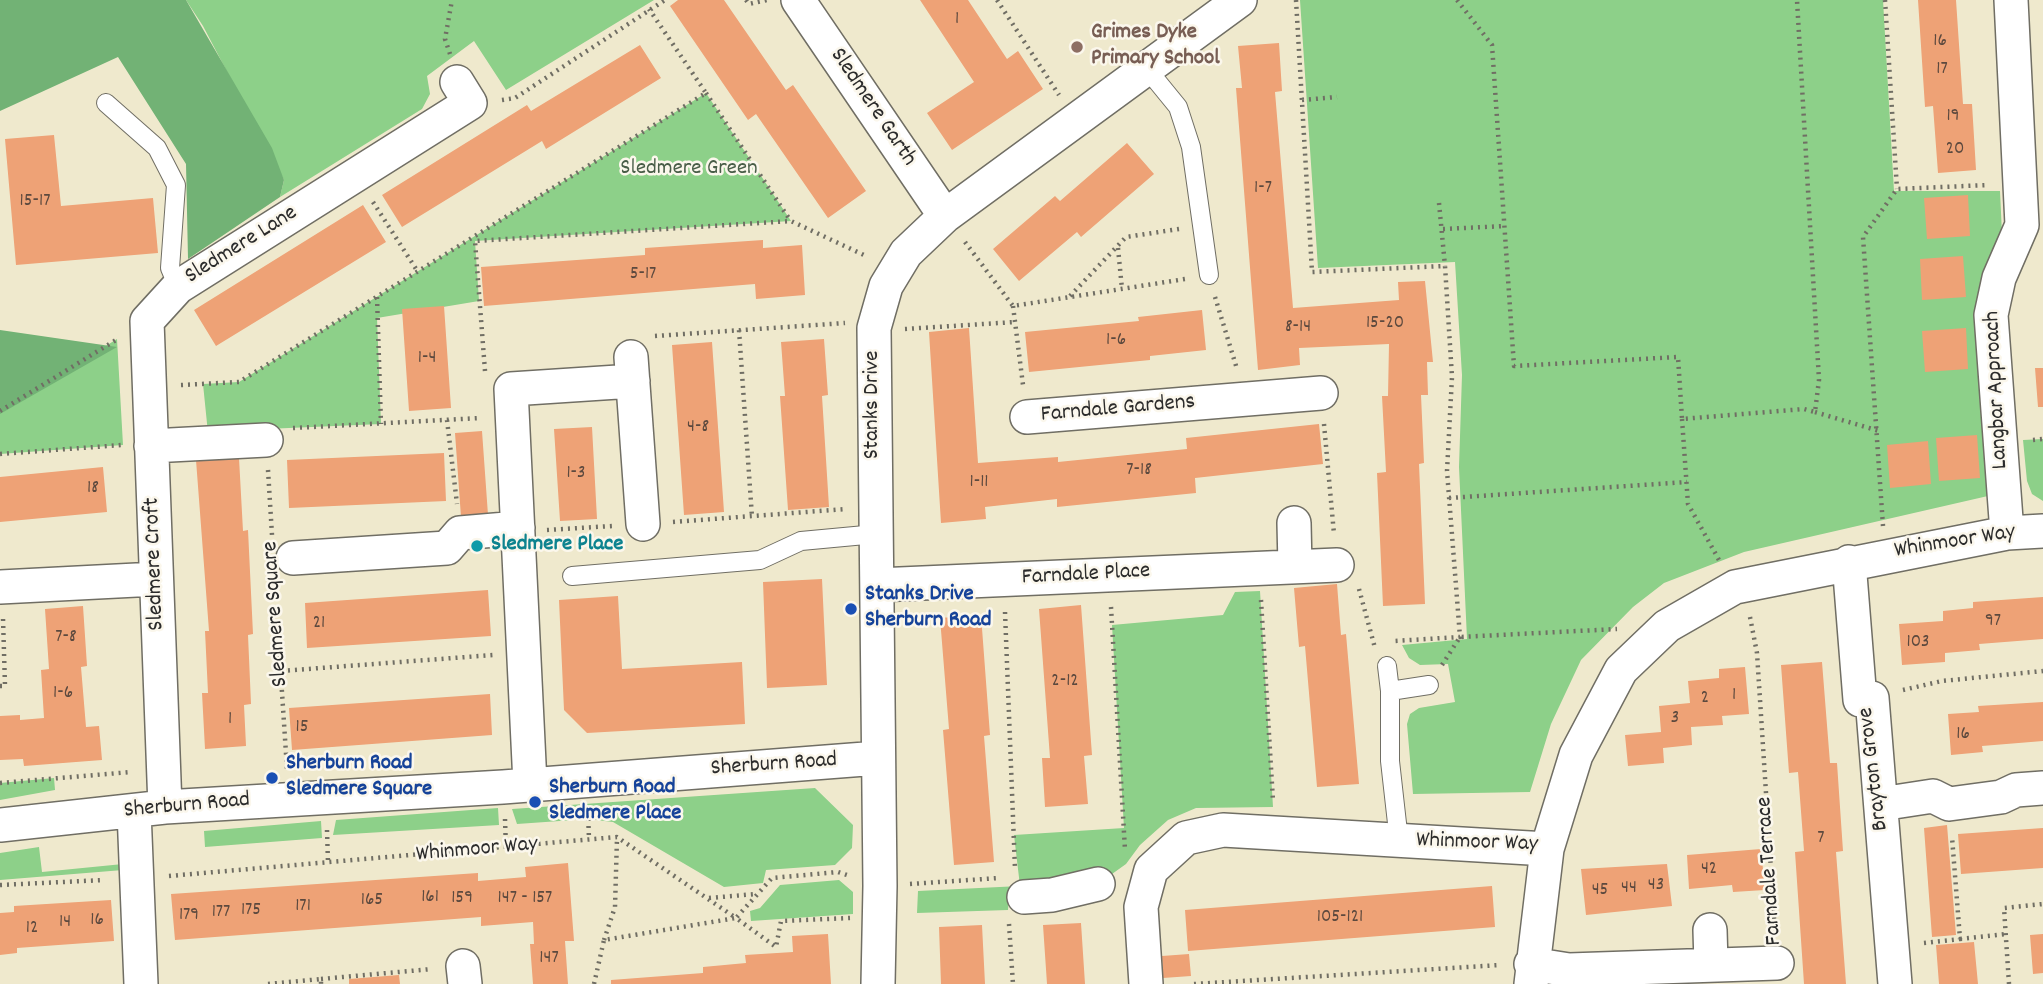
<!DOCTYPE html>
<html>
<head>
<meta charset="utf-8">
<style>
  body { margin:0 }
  canvas { display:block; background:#efe9cd }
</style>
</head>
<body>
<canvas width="2043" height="984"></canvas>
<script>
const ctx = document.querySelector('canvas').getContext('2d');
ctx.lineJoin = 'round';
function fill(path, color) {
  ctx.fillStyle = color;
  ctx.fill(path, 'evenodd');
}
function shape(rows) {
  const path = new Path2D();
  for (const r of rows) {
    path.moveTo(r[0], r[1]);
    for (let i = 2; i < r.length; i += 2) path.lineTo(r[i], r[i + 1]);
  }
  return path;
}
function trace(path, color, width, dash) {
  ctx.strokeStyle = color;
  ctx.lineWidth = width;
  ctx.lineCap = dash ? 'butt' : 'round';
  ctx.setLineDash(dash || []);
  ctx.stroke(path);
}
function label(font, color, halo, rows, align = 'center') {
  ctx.font = font + ' Dekko,sans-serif';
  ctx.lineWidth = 5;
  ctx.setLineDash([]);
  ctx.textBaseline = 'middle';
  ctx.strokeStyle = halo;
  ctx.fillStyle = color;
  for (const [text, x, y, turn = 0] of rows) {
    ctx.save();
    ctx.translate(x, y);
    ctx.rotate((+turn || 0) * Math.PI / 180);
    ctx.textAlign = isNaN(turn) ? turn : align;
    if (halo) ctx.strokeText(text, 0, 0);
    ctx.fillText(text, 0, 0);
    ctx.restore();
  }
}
const green = shape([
  [186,0,654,0,506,90,474,41,427,76,430,94,422,109,280,197,284,180,203,26],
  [1300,0,1883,0,1894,191,2000,191,2014,490,1744,552,1664,583,1633,607,1581,660,1551,724,1530,792,1413,794,1407,724,1410,714,1419,708,1455,702,1448,664,1420,665,1409,658,1402,645,1467,639,1459,467,1462,375,1455,262,1318,268],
  [706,93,791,221,475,241,479,301,377,318,381,424,266,429,209,443,203,384,239,382],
  [117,339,123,445,0,454,0,411],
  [2043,439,2043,501,2032,494,2027,481,2023,440],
  [1260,591,1273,807,1196,808,1168,820,1140,845,1126,864,1098,884,1009,897,1008,910,917,913,918,891,1020,886,1014,835,1124,828,1112,625,1223,615,1235,592],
  [54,778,55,790,0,800,0,783],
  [815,788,853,825,852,848,835,865,766,870,763,883,724,887,613,822,588,819,517,824,512,809],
  [498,808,499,825,333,835,336,820],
  [321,821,322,838,205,847,204,831],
  [39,847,42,872,123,864,123,870,0,880,0,853],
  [839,880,853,892,853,914,751,921,750,911,760,908,780,885]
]);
const forest = shape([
  [0,0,186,0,272,148,284,180,280,197,188,259,186,164,118,57,0,111],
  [0,330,117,347,0,414]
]);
const building = shape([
  [678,0,724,0,786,90,793,85,866,191,828,218,756,114,748,120,670,6],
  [920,0,968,0,1007,59,1018,51,1043,89,952,150,927,113,974,82],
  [1918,0,1956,0,1963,104,1972,104,1976,170,1938,173,1933,106,1925,107],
  [1279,43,1282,91,1275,92,1293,308,1399,300,1398,282,1425,281,1433,362,1427,362,1428,395,1421,395,1424,463,1419,464,1425,604,1383,606,1377,473,1386,472,1382,396,1388,396,1389,344,1299,348,1300,365,1258,370,1236,88,1242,88,1238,46],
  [640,45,661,78,546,149,542,141,402,227,382,195,527,105,531,111],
  [54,135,61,206,153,198,158,253,16,265,5,139],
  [1127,143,1154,174,1081,237,1077,232,1019,281,993,249,1055,196,1060,201],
  [1968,195,1970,236,1927,239,1924,198],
  [363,205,386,242,216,346,194,310],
  [763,240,763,248,802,245,805,295,756,299,755,284,484,306,481,267,645,255,645,248],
  [1963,256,1966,297,1922,300,1920,259],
  [444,306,451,408,409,411,402,309],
  [1202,310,1206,350,1150,356,1150,360,1029,372,1025,332,1139,321,1138,317],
  [969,328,978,463,1058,457,1058,462,1187,449,1186,438,1319,424,1323,464,1195,478,1196,493,1057,507,1057,499,985,507,986,519,941,523,929,332],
  [1966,328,1968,369,1925,372,1922,331],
  [824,339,828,395,822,396,829,507,788,510,780,396,785,396,781,342],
  [712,342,724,512,684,515,672,345],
  [2035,368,2043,368,2043,407,2038,407],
  [592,427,597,519,560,521,554,429],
  [482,431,488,515,461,517,455,433],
  [1977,435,1980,478,1939,481,1936,438],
  [1928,441,1931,484,1890,488,1887,445],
  [444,453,446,501,289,508,287,460],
  [239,458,243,531,248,530,253,634,248,635,251,704,244,705,246,746,205,749,202,693,208,693,205,631,209,631,196,460],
  [103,467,107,512,0,522,0,477],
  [822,579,827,685,767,688,763,582],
  [1337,584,1341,635,1346,634,1359,784,1317,787,1305,646,1299,647,1294,588],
  [488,590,491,636,307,648,305,603],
  [618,596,622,669,742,662,745,724,587,733,564,710,559,600],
  [2043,597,2043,639,1979,644,1980,650,1945,653,1945,662,1902,665,1899,624,1943,621,1943,611,1973,608,1973,602],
  [1081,605,1092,755,1084,756,1088,804,1045,807,1042,758,1050,758,1039,609],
  [83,606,87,666,81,667,86,727,99,726,102,760,24,766,23,759,0,760,0,716,20,715,20,720,44,718,41,670,49,669,45,609],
  [981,615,990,735,984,736,994,862,954,865,943,730,949,729,940,618],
  [1822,662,1830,763,1837,763,1843,851,1836,852,1846,984,1804,984,1795,852,1804,851,1798,772,1789,773,1781,665],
  [1745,667,1749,714,1722,716,1723,725,1691,727,1692,745,1663,748,1664,763,1628,766,1625,735,1661,732,1659,706,1690,703,1688,681,1719,678,1719,669],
  [490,694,492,735,292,750,289,708],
  [2043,702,2043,741,1982,746,1983,752,1951,755,1948,714,1979,712,1978,706],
  [1947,825,1956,935,1932,937,1924,828],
  [2043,828,2043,868,1961,874,1958,834],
  [1761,849,1765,890,1733,892,1732,885,1689,889,1687,855],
  [568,863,574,941,565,941,568,984,533,984,530,944,534,944,533,922,481,926,481,917,175,940,171,894,478,873,478,881,526,877,525,867],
  [1667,864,1672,906,1586,915,1581,869],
  [1492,886,1495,927,1188,951,1185,910],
  [111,900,114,941,17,948,17,953,0,955,0,913,14,912,14,906],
  [1081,923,1085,984,1047,984,1043,925],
  [982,925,985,984,941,984,939,927],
  [828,934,831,984,611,984,611,980,703,973,703,967,746,963,745,955,793,952,792,936],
  [2043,934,2043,973,2033,974,2030,935],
  [1974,942,1978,984,1939,984,1936,945],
  [1189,954,1191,976,1163,978,1162,956],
  [399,975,400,984,349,984,349,979]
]);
const path = shape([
  [746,0,749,4,767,0],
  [997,0,1059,95],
  [1296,0,1312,272,1445,266,1452,377,1447,471,1460,637,1394,641],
  [1457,0,1492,45,1514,366,1678,357,1682,419,1804,409,1815,412,1819,380,1797,0],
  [1885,0,1897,189],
  [450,54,445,39,452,0],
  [706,93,790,220],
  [502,100,515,98,665,0],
  [1302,100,1337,97],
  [373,202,418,272],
  [1439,203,1445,266],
  [1443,229,1505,226],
  [965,242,1013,306,1185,279],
  [1118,248,1122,289],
  [1070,296,1126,237,1179,229],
  [377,297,381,424],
  [1215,297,1237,369],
  [1013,306,1023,385],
  [905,329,1015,322],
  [739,330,752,517],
  [655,336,845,323],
  [485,371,475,241,791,221,866,256],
  [181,385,239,382,706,93,649,9],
  [0,411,116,340],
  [1815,412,1879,431],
  [1682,419,1688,504,1719,560],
  [447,420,457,504],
  [1324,424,1334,534],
  [293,428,480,418],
  [2033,440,2043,439],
  [0,454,122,445],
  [268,470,272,535],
  [1449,498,1687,482],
  [673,522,846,509],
  [1883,526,1863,237,1897,189,1988,185],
  [547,530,612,526],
  [275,585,287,769],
  [1359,589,1375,648],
  [1261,600,1273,801],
  [1111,607,1125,850],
  [1005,612,1015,869],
  [1750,617,1757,653,1775,933],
  [1442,665,1460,637,1617,629],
  [281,671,493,655],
  [0,686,5,686,3,618],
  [1903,690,1942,681,2043,671],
  [0,783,131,772],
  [588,812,589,839],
  [505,819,506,849],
  [327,830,328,863],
  [169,876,617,837,736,918,772,878,838,872,850,876],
  [910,884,999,878],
  [0,885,104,880],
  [709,898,756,894],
  [1009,924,1013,984],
  [1960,939,2006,934],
  [604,940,615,907,617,838],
  [1924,943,1960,939,1952,837],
  [321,979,432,969],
  [268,984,321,979,321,984],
  [594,984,604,940,736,918,776,947,781,921,850,918],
  [1194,984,1500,965],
  [2009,984,2004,908,2043,904]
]);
const lane = shape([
  [1147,69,1178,107,1191,147,1209,275],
  [106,103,157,148,176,185,170,268,178,287],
  [572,576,760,560,801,541,876,534],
  [1387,666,1390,691],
  [1399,841,1390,761,1390,691,1429,685]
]);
const street = shape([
  [798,0,945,216],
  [631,357,643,524],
  [1027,417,1321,393],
  [151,446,266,440],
  [1294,523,1295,567],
  [2007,533,1991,315,1999,278,2022,225,2011,0],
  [293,558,447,548,460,533,518,528],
  [1849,562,1860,700,1872,698,1895,984],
  [877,585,1337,565],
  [0,587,156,579],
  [530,784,511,389,633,381],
  [1881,804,1933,796,1949,804,2001,797,2016,790,2043,788],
  [165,807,147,321,178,287,470,103,457,82],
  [134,811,141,984],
  [0,825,165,807,503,787,878,758],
  [1024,897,1052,895,1098,884],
  [1710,930,1711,964],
  [1531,964,1569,970,1777,963],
  [463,966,465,984],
  [878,984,880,886,874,328,886,286,906,253,945,216,1240,0],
  [1146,984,1141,907,1151,870,1186,838,1223,830,1547,849,1576,755,1621,670,1667,626,1735,587,2007,533,2043,531],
  [1531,984,1547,849]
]);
const markers = [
  [1077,47,7,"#8d6e63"],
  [477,546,7,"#0f9aa8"],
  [851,609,7,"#1a4fb4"],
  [272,778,7,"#1a4fb4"],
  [535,802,7,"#1a4fb4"]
];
const numberNames = [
  ["1",957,20],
  ["16",1940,42],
  ["17",1942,70],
  ["19",1953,117],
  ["20",1955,150],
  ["1-7",1263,189],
  ["15-17",35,202],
  ["5-17",643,275],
  ["15-20",1385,324],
  ["8-14",1298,328],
  ["1-6",1116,341],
  ["1-4",427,359],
  ["4-8",698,428],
  ["7-18",1139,471],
  ["1-3",576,474],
  ["1-11",979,483],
  ["18",93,489],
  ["97",1993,622],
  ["21",319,624],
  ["7-8",66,638],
  ["103",1918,643],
  ["2-12",1065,682],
  ["1-6",63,694],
  ["1",1734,696],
  ["2",1705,699],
  ["3",1675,719],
  ["1",230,720],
  ["15",302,728],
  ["16",1963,735],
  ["7",1821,839],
  ["42",1709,870],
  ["43",1656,886],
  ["44",1629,889],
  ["45",1600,891],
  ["161",430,898],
  ["159",462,899],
  ["147 - 157",525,899],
  ["165",372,901],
  ["171",303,907],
  ["175",251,911],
  ["177",221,913],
  ["179",189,916],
  ["105-121",1340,918],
  ["16",97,921],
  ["14",65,923],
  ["12",32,929],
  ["147",549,959]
];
const educationNames = [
  ["Grimes Dyke",1091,34],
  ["Primary School",1091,60]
];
const streetNames = [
  ["Sledmere Garth",872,108,56],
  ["Sledmere Lane",242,246,-32],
  ["Langbar Approach",1998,390,-93],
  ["Stanks Drive",874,405,-90],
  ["Farndale Gardens",1118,410,-5],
  ["Whinmoor Way",1955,543,-9],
  ["Sledmere Croft",156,564,-92],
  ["Farndale Place",1086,576,-3],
  ["Sledmere Square",277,614,-94],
  ["Sherburn Road",774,766,-4],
  ["Brayton Grove",1875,769,-97],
  ["Sherburn Road",187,807,-5],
  ["Whinmoor Way",1477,844,2],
  ["Whinmoor Way",477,851,-5],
  ["Farndale Terrace",1771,871,-94]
];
const parkNames = [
  ["Sledmere Green",689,170]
];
const cultureNames = [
  ["Sledmere Place",491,546]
];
const transitNames = [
  ["Stanks Drive",865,596],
  ["Sherburn Road",865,622],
  ["Sherburn Road",286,765],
  ["Sledmere Square",286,791],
  ["Sherburn Road",549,789],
  ["Sledmere Place",549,815]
];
fill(green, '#8dd089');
fill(forest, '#72b275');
fill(building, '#eea276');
trace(lane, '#706e64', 20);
trace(street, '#706e64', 36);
trace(path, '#706e64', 4.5, [2, 5]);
trace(lane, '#fff', 18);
trace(street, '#fff', 33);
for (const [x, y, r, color] of markers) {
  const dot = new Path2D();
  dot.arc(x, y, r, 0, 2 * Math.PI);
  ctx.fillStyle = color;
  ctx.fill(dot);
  trace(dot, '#fbf7ec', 2.5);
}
label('19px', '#5c493e', null, numberNames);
label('bold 23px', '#785e54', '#fbf7ec', educationNames, 'left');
label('23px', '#2b2b2b', '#fbf7ec', streetNames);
label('23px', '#485d47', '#fbf7ec', parkNames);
label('bold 23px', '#0d838f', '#fbf7ec', cultureNames, 'left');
label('bold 23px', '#164399', '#fbf7ec', transitNames, 'left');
</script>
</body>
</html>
